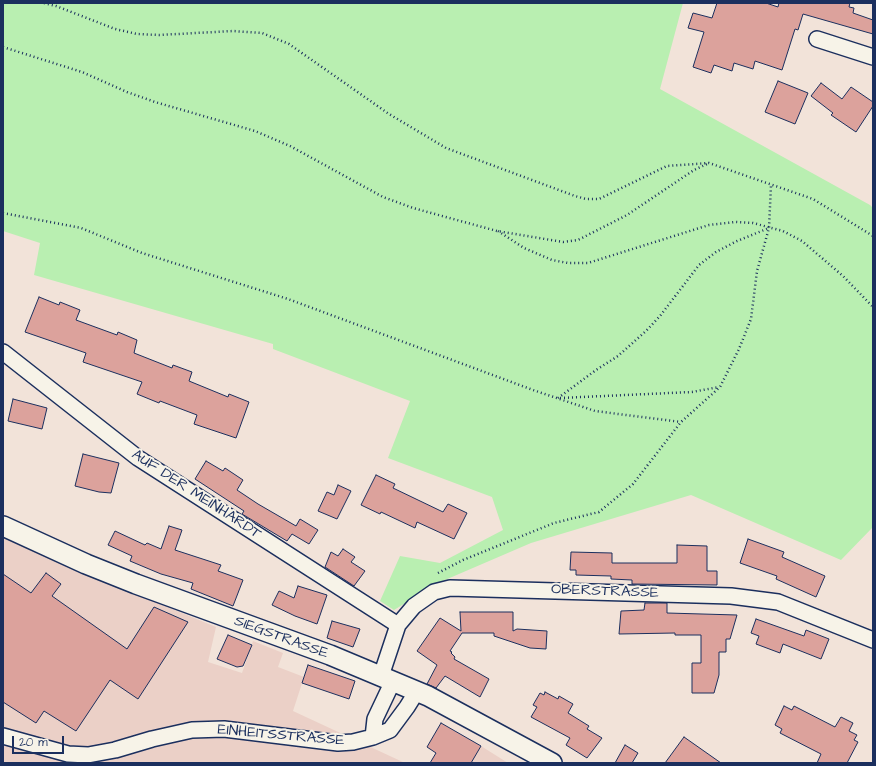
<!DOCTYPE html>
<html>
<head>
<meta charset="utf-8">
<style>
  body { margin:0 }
  #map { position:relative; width:876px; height:766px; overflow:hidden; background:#f2e3d9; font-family:"Architects Daughter",sans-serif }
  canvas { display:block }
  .frame { position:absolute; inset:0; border:4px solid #1b2f5e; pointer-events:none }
  .scale { position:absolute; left:12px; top:736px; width:52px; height:18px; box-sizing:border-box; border:2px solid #1b2f5e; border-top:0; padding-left:5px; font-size:12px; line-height:14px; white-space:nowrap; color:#1b2f5e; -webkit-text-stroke:3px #f7f3e8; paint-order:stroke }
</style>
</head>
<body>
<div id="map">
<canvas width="876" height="766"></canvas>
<div class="frame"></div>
<div class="scale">20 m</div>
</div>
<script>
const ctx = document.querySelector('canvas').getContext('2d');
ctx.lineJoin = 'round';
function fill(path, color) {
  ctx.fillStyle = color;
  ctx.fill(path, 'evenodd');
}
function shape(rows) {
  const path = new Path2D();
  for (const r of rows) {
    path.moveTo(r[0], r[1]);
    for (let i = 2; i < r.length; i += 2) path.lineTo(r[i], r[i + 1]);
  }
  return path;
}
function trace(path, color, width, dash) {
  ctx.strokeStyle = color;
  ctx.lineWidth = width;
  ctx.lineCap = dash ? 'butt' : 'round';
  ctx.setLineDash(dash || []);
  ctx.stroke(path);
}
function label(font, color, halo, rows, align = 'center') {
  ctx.font = font + ' "Architects Daughter",sans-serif';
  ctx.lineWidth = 4;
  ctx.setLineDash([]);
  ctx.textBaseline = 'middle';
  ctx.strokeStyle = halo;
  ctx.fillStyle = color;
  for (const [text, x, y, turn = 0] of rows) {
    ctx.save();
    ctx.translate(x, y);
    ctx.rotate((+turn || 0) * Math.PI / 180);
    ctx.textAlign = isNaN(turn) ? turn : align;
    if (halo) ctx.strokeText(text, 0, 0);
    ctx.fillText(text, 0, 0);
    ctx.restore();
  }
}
const built = shape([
  [3,537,97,578,216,627,208,662,242,673,253,641,283,653,278,667,304,677,293,711,405,763,3,763],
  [481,746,508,763,470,763]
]);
const green = shape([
  [3,3,683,3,660,89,870,205,873,208,873,527,841,560,691,495,531,543,438,583,394,610,380,601,400,556,440,563,503,530,492,497,388,458,410,401,273,349,273,344,34,275,40,243,3,231]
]);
const building = shape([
  [717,3,766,3,778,7,779,3,850,3,849,7,854,8,853,13,873,20,873,34,803,14,798,30,795,29,782,70,755,61,753,69,734,63,732,71,714,65,711,73,693,67,704,32,688,28,693,13,712,18,717,3],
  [778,81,808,93,795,124,765,112,778,81],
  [821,83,842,99,851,87,873,102,873,106,856,132,831,115,833,113,811,96,821,83],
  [39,297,59,305,60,302,80,310,76,320,117,335,118,332,137,340,134,353,172,368,173,365,192,372,189,381,228,397,229,394,249,402,236,438,194,424,197,415,160,401,159,403,137,394,142,382,83,362,86,353,25,332,39,297],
  [13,399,47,408,42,429,8,421,13,399],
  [83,454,119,463,111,493,99,492,75,486,83,454],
  [206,461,223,471,225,468,243,480,237,490,258,504,296,526,300,519,318,530,309,544,292,534,287,541,242,514,244,511,195,479,206,461],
  [376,475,395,484,393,488,443,512,448,504,467,513,454,539,417,522,415,528,381,512,380,514,361,505,376,475],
  [338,485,351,491,337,519,318,511,327,492,334,495,338,485],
  [169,526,182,530,175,550,221,565,218,571,243,580,233,606,191,589,193,583,161,574,130,561,132,556,108,545,115,531,145,545,147,543,161,549,169,526],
  [748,539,784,552,782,557,825,576,816,597,776,579,777,576,740,563,748,539],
  [677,545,707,546,707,571,717,571,717,585,632,584,632,580,611,579,611,576,576,575,576,570,570,570,571,552,612,553,612,563,677,563,677,545],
  [343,549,355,557,351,562,365,571,354,586,325,567,331,552,338,556,343,549],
  [46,573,61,584,52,596,127,649,154,607,188,622,138,699,110,680,76,731,44,711,36,723,3,702,3,574,31,593,46,573],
  [298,586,327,595,317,624,295,616,272,605,279,591,294,598,298,586],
  [645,603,667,603,667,613,737,615,730,639,726,639,726,652,719,652,719,675,714,693,692,693,692,663,701,663,701,635,675,635,675,633,619,634,621,611,644,610,645,603],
  [460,612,513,612,513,631,517,629,547,631,546,649,530,648,494,636,494,633,462,633,450,651,452,652,451,653,455,657,454,659,489,679,480,697,445,676,436,688,427,684,437,665,417,651,440,618,461,631,460,612],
  [756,619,804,636,806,630,829,639,821,659,783,644,780,653,756,644,759,636,751,633,756,619],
  [332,621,360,629,353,647,327,638,332,621],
  [228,635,252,645,243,666,237,667,217,659,228,635],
  [308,665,355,681,349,699,302,683,308,665],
  [545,692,558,699,559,696,573,704,568,713,589,726,587,729,602,738,587,758,566,745,570,738,531,717,537,707,533,705,540,693,544,695,545,692],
  [784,706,792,710,794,706,835,727,841,717,853,723,849,731,857,735,854,740,858,742,847,763,817,763,821,754,780,733,782,729,775,725,784,706],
  [441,723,481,746,471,763,430,763,436,753,427,747,441,723],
  [684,737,721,763,665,763,684,737],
  [625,745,638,753,632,763,615,763,625,745]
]);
const path = shape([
  [44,3,56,6,115,29,137,34,159,35,233,31,262,33,289,44,389,114,446,148,575,196,586,199,599,199,667,166,709,163,813,199,873,236],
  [3,47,82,72,127,92,155,102,255,131,290,146,383,197,413,208,497,231,563,242,578,240,627,215,694,170,707,164],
  [3,213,81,228,142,253,288,299,533,390,595,411,681,422],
  [498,231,524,248,552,260,568,263,588,263,709,225,735,222,753,223,783,231,802,241,843,276,873,307],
  [558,398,596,370,618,356,646,331,660,316,699,265,716,252,737,241,769,228],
  [560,398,692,392,719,387],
  [438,573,463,560,554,523,599,512,633,484,681,422,720,387,739,349,751,319,757,271,769,228,771,185]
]);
const minor = shape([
  [817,39,873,57],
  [3,352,138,458,398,625],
  [381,676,398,625,414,606,434,592,450,588,731,596,778,602,873,640],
  [3,736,68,754,88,755,115,750,152,739,192,730,224,729,338,743,353,742,373,737,390,730,407,707,417,691],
  [373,737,375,719,393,681]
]);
const tertiary = shape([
  [3,526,86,564,136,584,330,655,428,696,552,763]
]);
const streetNames = [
  ["AUF DER MEINHARDT",196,495,33],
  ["OBERSTRASSE",605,592,2],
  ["SIEGSTRASSE",281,638,20],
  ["EINHEITSSTRASSE",281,736,5]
];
fill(built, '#ebd0c7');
fill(green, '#b9efb1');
fill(building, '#dca29c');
trace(building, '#1b2f5e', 1);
trace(minor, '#1b2f5e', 18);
trace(tertiary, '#1b2f5e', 22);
trace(path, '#1b2f5e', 2.5, [1, 3]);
trace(minor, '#f7f3e8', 15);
trace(tertiary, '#f7f3e8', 19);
label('15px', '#1b2f5e', '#f7f3e8', streetNames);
</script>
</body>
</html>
